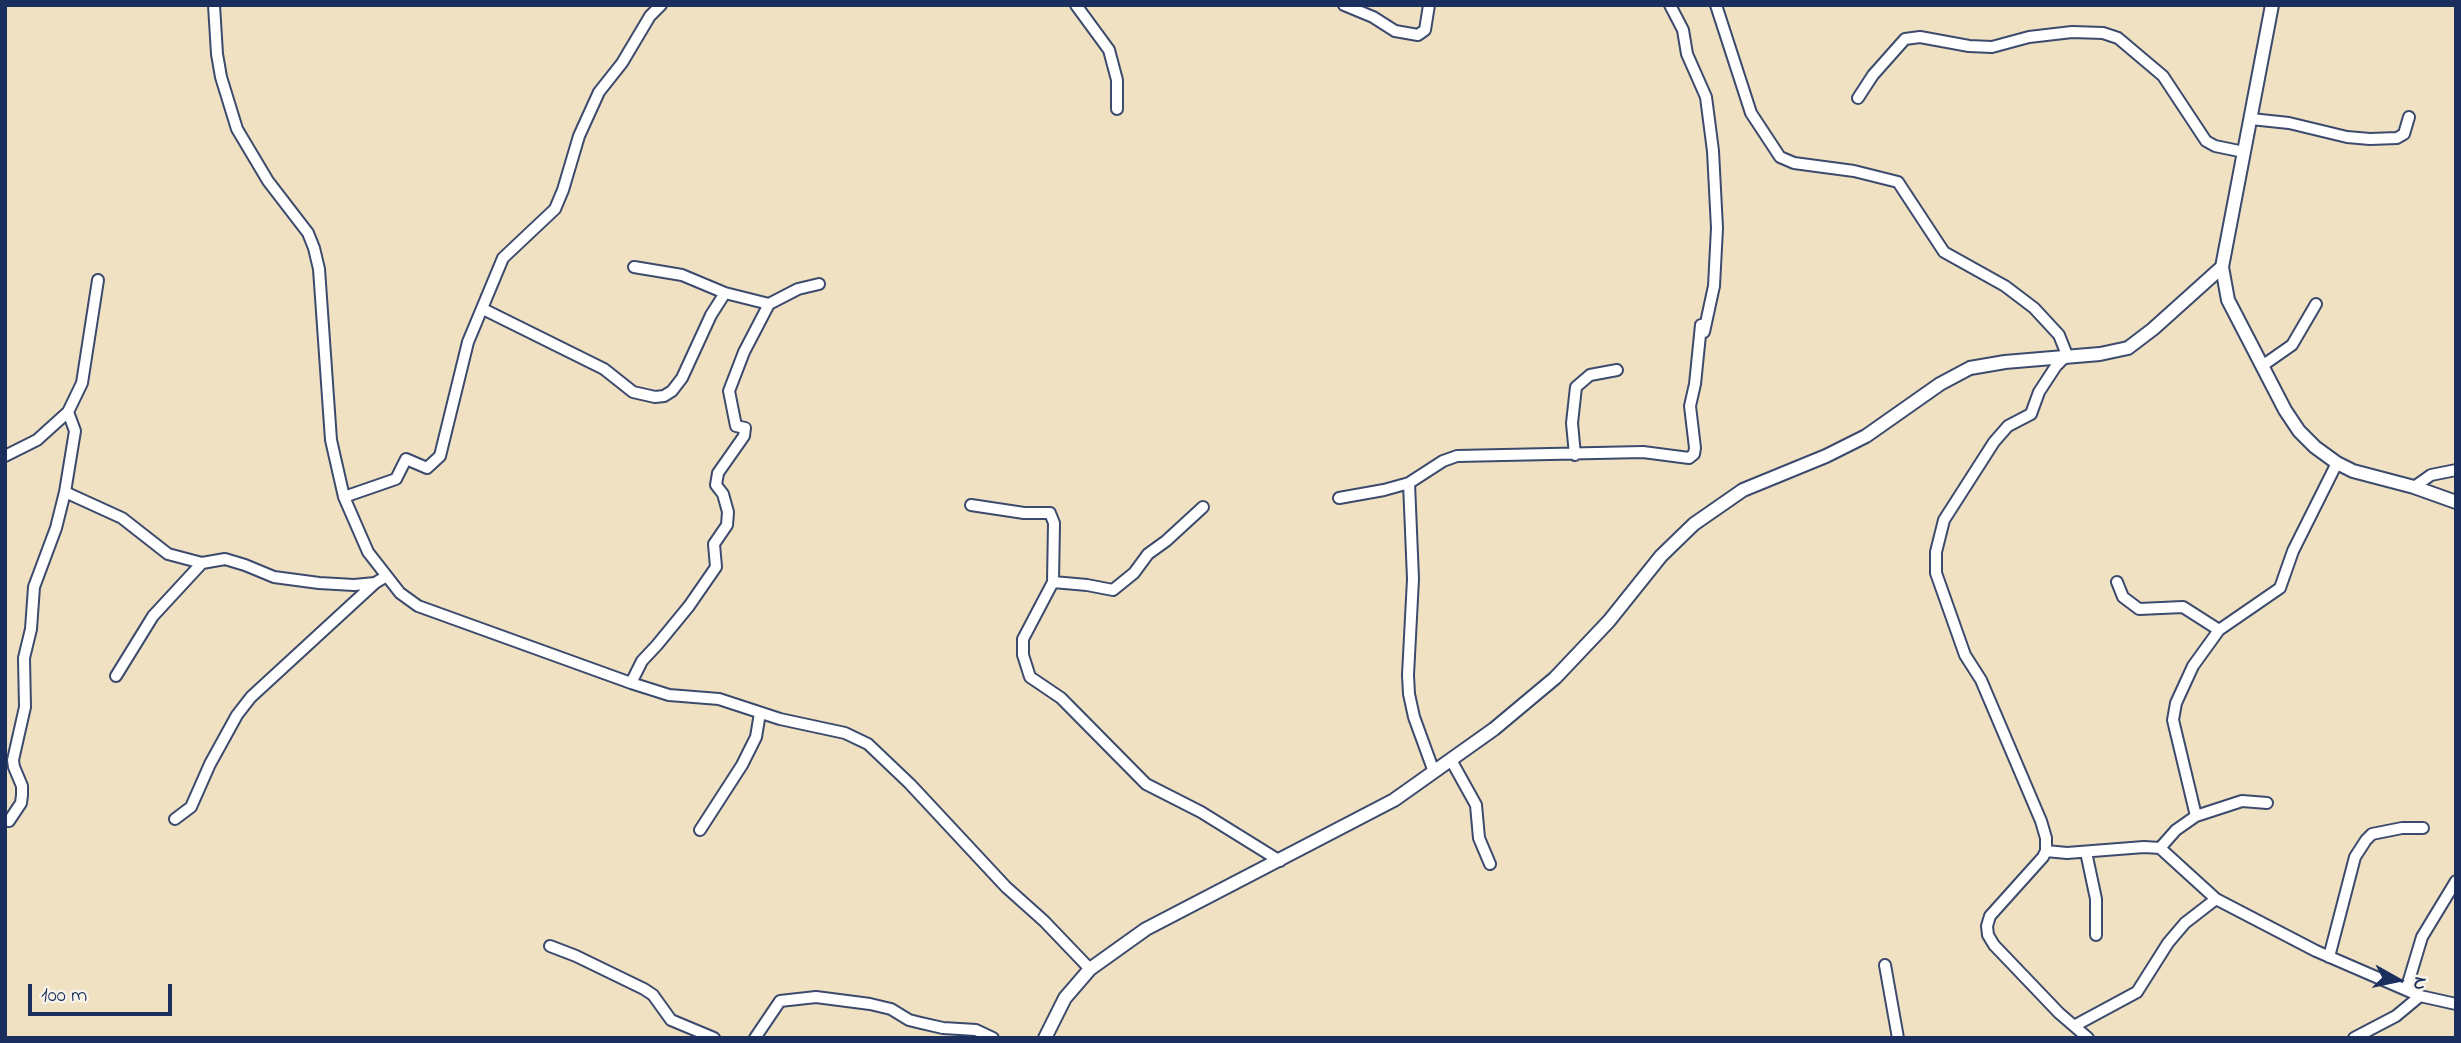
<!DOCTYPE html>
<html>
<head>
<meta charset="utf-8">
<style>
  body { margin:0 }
  #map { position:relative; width:2461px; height:1043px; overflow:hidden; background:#f0e1c3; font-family:"Indie Flower",sans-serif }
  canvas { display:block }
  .frame { position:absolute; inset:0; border:7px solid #1b2f5e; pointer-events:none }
  .north { position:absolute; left:2363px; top:945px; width:70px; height:70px; -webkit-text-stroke:5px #f7f3e8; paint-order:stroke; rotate:99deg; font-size:19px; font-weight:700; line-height:28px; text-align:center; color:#1b2f5e }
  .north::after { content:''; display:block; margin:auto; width:24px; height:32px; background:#1b2f5e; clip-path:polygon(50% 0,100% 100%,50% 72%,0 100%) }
  .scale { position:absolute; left:28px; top:984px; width:144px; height:32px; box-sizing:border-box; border:4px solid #1b2f5e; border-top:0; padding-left:9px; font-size:21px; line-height:24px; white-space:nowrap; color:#1b2f5e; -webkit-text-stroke:5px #f7f3e8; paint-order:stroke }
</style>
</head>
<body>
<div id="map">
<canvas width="2461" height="1043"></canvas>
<div class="frame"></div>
<div class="north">N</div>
<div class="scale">100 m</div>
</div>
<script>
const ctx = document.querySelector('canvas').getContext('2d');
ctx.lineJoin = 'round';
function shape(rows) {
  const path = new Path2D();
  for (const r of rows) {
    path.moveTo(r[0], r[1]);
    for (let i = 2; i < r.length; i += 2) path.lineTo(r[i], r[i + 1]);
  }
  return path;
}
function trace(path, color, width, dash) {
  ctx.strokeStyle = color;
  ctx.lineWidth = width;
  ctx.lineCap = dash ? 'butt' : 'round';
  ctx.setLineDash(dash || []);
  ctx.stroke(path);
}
const minor = shape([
  [214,5,217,54,221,77,237,129,268,181,308,233,314,248,319,269,331,440,344,497,368,552,400,593,418,606,631,683,669,695,719,699,780,719,845,733,868,744,910,784,1006,887,1044,921,1090,969],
  [1076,5,1109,50,1117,80,1117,109],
  [1344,5,1373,17,1395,31,1418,35,1425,30,1429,5],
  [1670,5,1683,30,1687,54,1706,97,1713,151,1717,228,1714,286,1704,332],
  [1716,5,1751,113,1780,157,1794,163,1854,171,1898,182,1944,252,2005,286,2034,308,2059,335,2067,355,2056,366,2039,392,2031,414,2008,426,1994,442,1944,520,1936,552,1936,573,1965,655,1981,680,2041,821,2046,838,2046,851,2043,857,1990,916,1987,926,1988,935,1994,945,2059,1013,2088,1038],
  [1858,98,1873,75,1905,39,1920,37,1969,46,1992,47,2029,37,2072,32,2103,33,2118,38,2163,76,2206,141,2215,146,2244,152],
  [2251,119,2289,123,2347,137,2370,139,2397,138,2404,134,2409,117],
  [634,267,682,275,725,293,769,304],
  [483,309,604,369,633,392,655,397,664,396,672,391,682,378,711,315,725,293],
  [2262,366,2292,345,2316,304],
  [1575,455,1572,423,1576,387,1590,375,1617,370],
  [5,456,37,440,68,412],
  [1409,483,1413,579,1408,675,1409,694,1414,717,1434,772],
  [2414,487,2431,475,2456,470],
  [65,492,122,518,168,554,202,563],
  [344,497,396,479,406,459,427,468,440,456,468,342,503,258,555,209,563,190,579,136,599,92,622,63,650,16,661,5],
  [1339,498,1384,490,1409,483,1443,461,1457,456,1643,452,1689,458,1694,454,1695,448,1690,406,1695,384,1701,325],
  [971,505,1024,513,1050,513,1054,523,1053,582,1023,639,1023,655,1030,677,1061,698,1146,784,1201,812,1280,861],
  [1053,582,1087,585,1113,590,1134,573,1148,554,1166,541,1203,507],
  [2117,582,2123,597,2139,609,2183,607,2219,630],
  [116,676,153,616,202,563,225,559,245,565,274,577,319,583,354,585,375,583],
  [631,683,642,661,657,645,689,606,716,567,714,544,727,525,728,512,723,494,716,485,718,473,744,436,745,428,736,426,729,391,744,352,769,304,798,289,819,284],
  [1451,760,1476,805,1479,838,1490,864],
  [2196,816,2173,720,2176,703,2193,666,2219,630,2280,588,2293,551,2337,463],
  [175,819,191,807,210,764,237,715,251,697,375,583,385,577],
  [9,821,21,803,22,795,22,786,14,767,13,760,25,707,24,658,31,629,34,587,56,528,65,492,75,431,68,412,82,383,98,280],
  [700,830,742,765,756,737,760,713],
  [2160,848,2176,830,2196,816,2242,801,2267,803],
  [2046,851,2067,853,2144,847,2160,848,2216,899,2316,951,2420,996],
  [2086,852,2096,899,2096,935],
  [550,946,576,956,644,989,653,995,671,1020,714,1038],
  [2329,957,2355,857,2366,840,2372,834,2402,828,2423,828],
  [1885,965,1898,1038],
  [2406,990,2422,937,2456,881],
  [2074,1026,2137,992,2168,943,2185,923,2216,899],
  [755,1038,780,1001,816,997,870,1004,891,1009,909,1020,921,1023,943,1028,976,1030,993,1038],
  [2354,1038,2396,1016,2420,996,2456,1004]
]);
const tertiary = shape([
  [2272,5,2222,267,2228,300,2285,410,2299,431,2315,447,2337,463,2353,471,2414,487,2456,502],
  [1045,1038,1065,998,1090,969,1146,929,1394,800,1494,729,1555,678,1609,621,1661,556,1694,524,1743,490,1826,456,1866,436,1940,384,1970,368,2005,362,2100,354,2128,348,2153,329,2222,267]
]);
trace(minor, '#3b4a6d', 14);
trace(tertiary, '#3b4a6d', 16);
trace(minor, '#fff', 10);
trace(tertiary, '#fff', 12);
</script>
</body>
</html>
